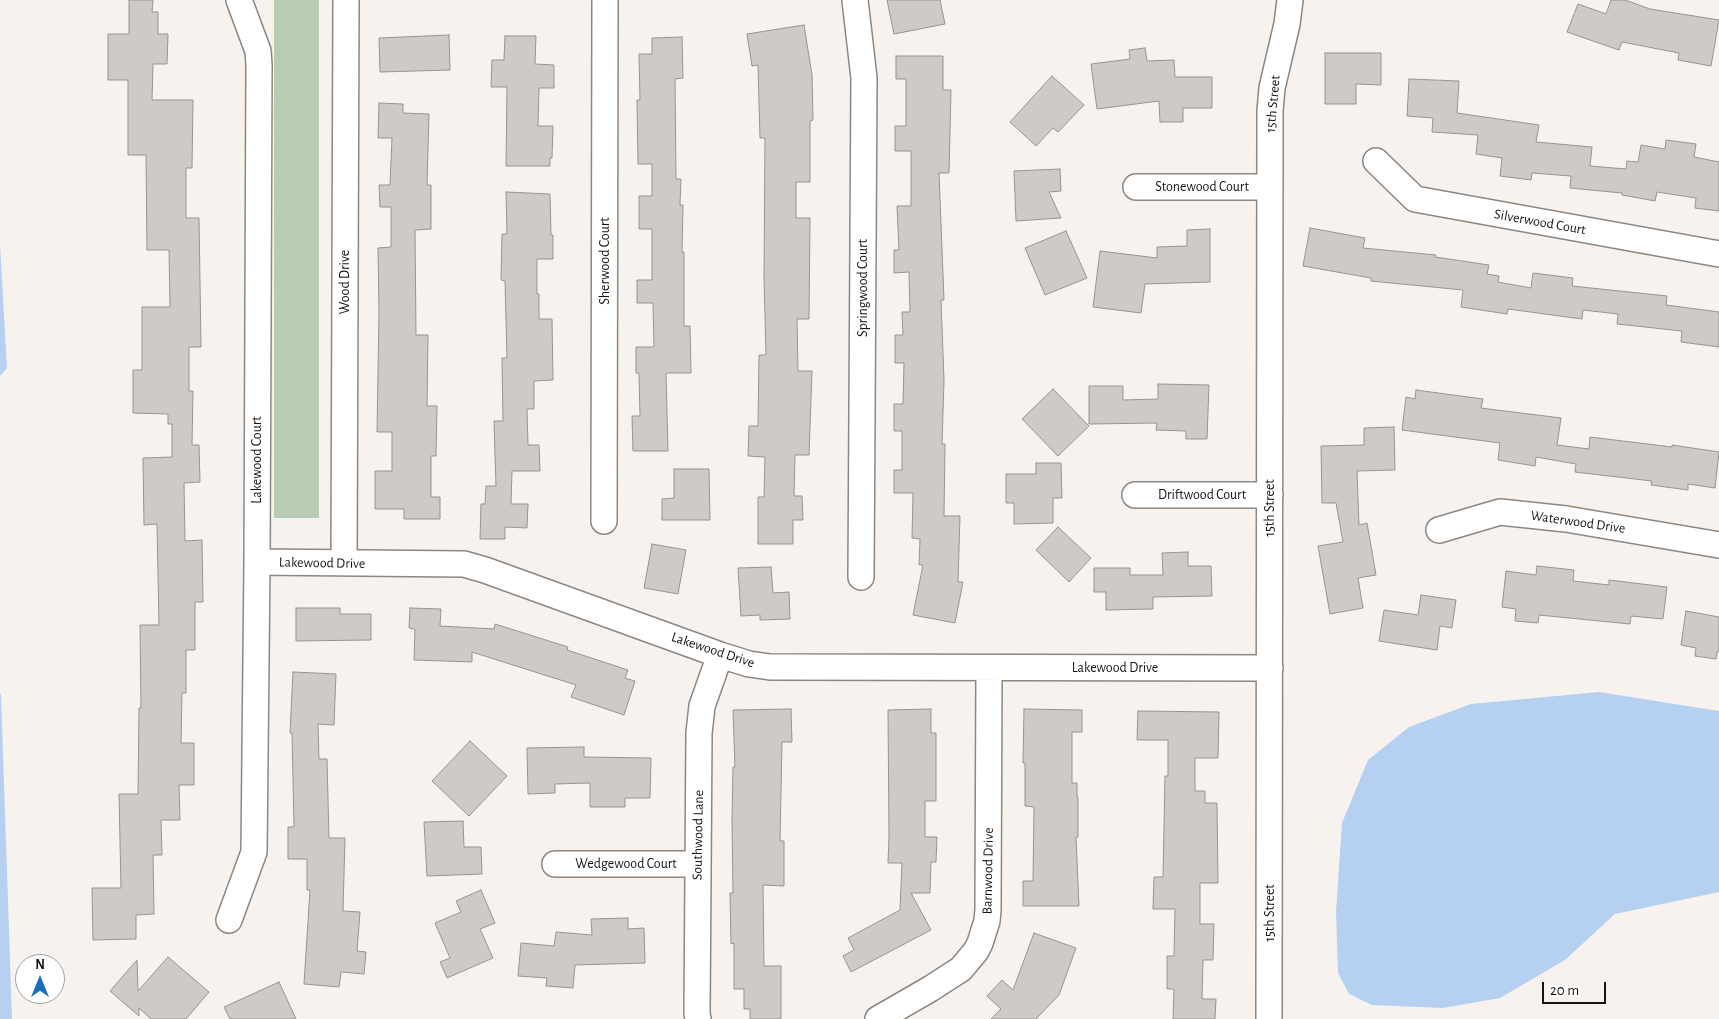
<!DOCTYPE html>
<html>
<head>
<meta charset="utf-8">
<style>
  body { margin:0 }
  #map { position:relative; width:1719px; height:1019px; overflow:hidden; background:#f7f2ed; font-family:"Alegreya Sans",sans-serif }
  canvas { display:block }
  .north { position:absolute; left:15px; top:954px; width:50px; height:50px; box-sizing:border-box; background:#fff; border:1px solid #a2a1a1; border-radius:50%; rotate:0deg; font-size:14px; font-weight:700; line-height:20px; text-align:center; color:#171514 }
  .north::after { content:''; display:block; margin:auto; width:18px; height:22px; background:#186ebc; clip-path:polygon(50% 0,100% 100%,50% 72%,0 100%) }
  .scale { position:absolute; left:1542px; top:982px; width:64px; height:22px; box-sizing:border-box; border:2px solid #171514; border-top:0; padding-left:6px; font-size:15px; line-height:18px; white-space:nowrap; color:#171514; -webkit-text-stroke:4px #fff; paint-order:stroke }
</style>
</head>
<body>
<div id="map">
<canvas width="1719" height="1019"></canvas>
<div class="north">N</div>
<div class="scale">20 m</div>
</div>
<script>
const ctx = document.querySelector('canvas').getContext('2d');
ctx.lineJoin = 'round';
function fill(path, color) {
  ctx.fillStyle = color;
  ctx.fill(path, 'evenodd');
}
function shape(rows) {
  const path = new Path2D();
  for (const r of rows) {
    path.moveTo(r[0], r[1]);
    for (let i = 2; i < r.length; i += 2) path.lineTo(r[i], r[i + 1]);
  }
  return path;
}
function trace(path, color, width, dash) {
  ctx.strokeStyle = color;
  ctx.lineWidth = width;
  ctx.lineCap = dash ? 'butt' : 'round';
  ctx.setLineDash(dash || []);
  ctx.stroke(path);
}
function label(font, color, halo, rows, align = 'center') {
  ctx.font = font + ' "Alegreya Sans",sans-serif';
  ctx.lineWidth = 4.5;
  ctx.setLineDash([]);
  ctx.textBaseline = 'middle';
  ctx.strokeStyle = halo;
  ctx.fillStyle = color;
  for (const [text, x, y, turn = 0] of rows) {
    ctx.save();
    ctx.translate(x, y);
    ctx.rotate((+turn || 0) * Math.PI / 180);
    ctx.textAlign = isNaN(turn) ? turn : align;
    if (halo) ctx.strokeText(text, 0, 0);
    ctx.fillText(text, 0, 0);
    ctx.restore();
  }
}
const green = shape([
  [274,0,319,0,319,518,274,518]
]);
const water = shape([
  [0,246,7,368,0,376],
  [1599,692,1719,711,1719,892,1615,914,1565,960,1500,998,1443,1008,1372,1005,1349,994,1338,973,1336,912,1342,823,1368,760,1409,727,1471,704],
  [0,693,1,695,12,1019,0,1019]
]);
const building = shape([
  [129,0,153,0,152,12,158,12,158,34,168,34,167,64,153,64,152,100,193,100,192,168,186,168,186,218,199,218,201,347,189,347,189,391,193,391,192,445,199,445,200,482,184,483,185,541,202,540,203,602,195,602,195,650,186,650,186,693,182,693,181,743,194,743,194,785,179,785,180,820,161,820,162,855,153,855,154,914,136,915,136,939,93,940,92,888,121,888,119,794,138,794,139,708,141,708,140,625,159,625,157,524,144,525,143,458,172,457,172,424,168,424,168,414,133,413,133,370,142,370,142,307,170,307,169,250,147,250,146,155,128,155,128,80,108,80,108,34,129,34,129,0],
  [887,0,940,0,945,24,894,34,887,0],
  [1611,0,1625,0,1650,9,1719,20,1711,66,1678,60,1679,53,1622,42,1619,50,1567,32,1578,4,1606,14,1611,0],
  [804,25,812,75,813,120,810,121,810,182,796,182,796,218,810,218,809,319,797,319,798,371,812,371,809,455,795,455,794,496,802,496,803,520,793,520,793,544,758,544,758,497,764,497,765,457,748,456,749,426,758,426,759,355,766,355,764,278,765,138,760,138,758,65,752,66,747,34,804,25],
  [449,35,450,70,380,72,379,38,449,35],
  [505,36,536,36,535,64,554,65,554,88,539,88,538,126,553,126,552,158,550,158,550,166,506,166,507,87,491,87,492,60,504,60,505,36],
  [682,37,683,78,675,79,676,179,681,179,680,205,683,205,682,252,684,252,684,326,690,326,691,373,666,373,668,451,633,451,632,416,640,416,639,373,636,373,636,347,654,347,653,303,637,303,637,280,652,280,652,229,639,229,639,196,652,196,652,164,638,164,637,100,640,100,639,54,652,54,652,38,682,37],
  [1145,48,1147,61,1174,60,1175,77,1212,77,1212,108,1183,108,1183,122,1160,122,1159,101,1097,109,1091,64,1130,59,1129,50,1145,48],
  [1325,53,1381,53,1381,85,1356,84,1356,104,1325,104,1325,53],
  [896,56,943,56,943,90,951,90,949,173,939,173,944,300,941,300,944,381,942,444,945,444,944,516,960,516,958,582,963,582,955,623,913,615,923,565,919,565,920,539,912,538,913,493,894,493,894,470,902,470,902,431,894,431,894,404,903,404,904,363,895,363,895,335,903,335,902,312,910,312,909,272,894,273,894,250,899,250,897,206,911,206,911,151,895,151,895,126,906,126,906,79,896,79,896,56],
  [1052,76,1084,105,1058,132,1053,128,1036,146,1010,122,1052,76],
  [1409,79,1459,81,1457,113,1539,125,1536,142,1592,147,1590,166,1626,169,1627,161,1638,162,1641,145,1665,149,1666,140,1696,144,1694,157,1719,162,1719,211,1695,208,1696,198,1657,192,1655,201,1622,195,1622,193,1570,188,1571,176,1532,173,1531,180,1500,176,1502,158,1476,154,1478,135,1432,132,1433,118,1407,116,1409,79],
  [379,103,403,104,403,113,429,114,427,185,431,185,431,229,415,230,416,335,428,335,427,406,437,406,436,456,431,456,431,497,440,497,440,519,404,519,404,509,375,509,375,471,392,471,392,432,377,432,379,312,378,248,391,247,391,207,380,207,379,185,390,185,392,138,378,138,379,103],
  [1060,169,1061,191,1049,192,1061,218,1016,221,1014,171,1060,169],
  [506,192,550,194,551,235,553,235,553,259,537,259,537,294,539,294,539,319,552,319,553,380,534,381,534,409,527,409,528,445,539,445,540,471,512,471,511,504,528,504,527,528,505,527,505,539,480,539,481,504,485,504,486,486,496,486,494,421,503,421,502,358,507,358,505,281,501,280,502,234,507,234,506,192],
  [1310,228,1365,238,1363,248,1436,255,1435,257,1489,265,1487,274,1499,276,1498,282,1531,288,1533,273,1573,278,1572,286,1667,296,1666,305,1719,312,1719,347,1681,342,1682,331,1617,324,1618,314,1583,310,1582,319,1508,309,1507,314,1461,307,1463,290,1371,281,1371,278,1303,266,1310,228],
  [1210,229,1210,282,1145,284,1141,313,1093,307,1100,251,1157,258,1157,247,1187,246,1187,230,1210,229],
  [1066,231,1087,278,1045,295,1025,248,1066,231],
  [1158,384,1209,385,1207,439,1186,439,1186,431,1156,430,1157,423,1089,424,1089,386,1123,386,1123,400,1158,399,1158,384],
  [1053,389,1089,426,1058,456,1022,419,1053,389],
  [1416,390,1483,399,1481,408,1561,418,1557,445,1589,449,1590,437,1672,447,1672,445,1719,452,1715,488,1688,484,1688,490,1651,485,1652,481,1575,472,1576,464,1536,457,1535,466,1498,460,1500,443,1402,430,1406,397,1415,399,1416,390],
  [1394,427,1395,470,1357,471,1359,525,1367,523,1376,575,1358,578,1363,608,1330,614,1318,546,1343,542,1336,503,1322,503,1321,446,1364,445,1364,428,1394,427],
  [1036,463,1061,463,1062,498,1053,498,1053,523,1014,524,1014,503,1006,503,1006,474,1036,474,1036,463],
  [674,469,709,469,710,520,662,520,662,499,674,498,674,469],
  [1058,527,1091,558,1069,582,1036,550,1058,527],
  [652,544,686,550,678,594,644,588,652,544],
  [1188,552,1188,566,1211,566,1212,596,1153,597,1153,609,1106,610,1106,592,1094,592,1094,568,1130,568,1130,575,1163,575,1162,553,1188,552],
  [1537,566,1574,570,1573,581,1609,585,1609,580,1667,587,1663,619,1631,616,1630,624,1539,615,1538,623,1515,621,1516,609,1502,607,1506,571,1536,575,1537,566],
  [771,567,773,593,789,592,790,619,760,620,760,615,741,616,738,568,771,567],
  [1421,595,1456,600,1452,628,1440,626,1437,650,1379,641,1384,610,1418,615,1421,595],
  [296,608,340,608,340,614,371,614,371,640,296,641,296,608],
  [410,608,441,609,440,626,494,629,495,624,568,647,567,650,628,670,625,678,635,681,624,715,571,697,576,685,472,652,472,662,414,660,415,629,409,628,410,608],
  [1686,611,1719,617,1719,652,1717,652,1716,659,1695,656,1696,648,1681,645,1686,611],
  [293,672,336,674,334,725,318,724,319,759,327,759,329,838,345,838,343,911,360,912,357,951,366,952,364,974,341,972,339,987,304,984,310,890,307,890,307,859,288,859,288,827,294,827,292,733,290,733,293,672],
  [791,709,792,742,782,742,780,841,784,841,784,886,763,885,764,966,781,966,781,1019,750,1019,750,1009,744,1009,744,989,734,989,734,943,731,944,730,893,733,893,732,820,733,767,735,767,733,710,791,709],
  [931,709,931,733,936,733,936,801,925,801,925,837,937,837,936,862,931,862,930,893,911,893,931,930,851,972,843,956,854,950,848,938,900,910,902,863,888,863,889,836,888,710,931,709],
  [1024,709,1082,710,1082,732,1072,732,1072,783,1077,783,1077,797,1078,797,1078,837,1076,837,1079,906,1023,906,1023,881,1033,881,1034,807,1025,806,1025,763,1023,763,1024,709],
  [1138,711,1219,712,1218,758,1195,758,1195,791,1205,791,1205,803,1217,803,1218,883,1200,883,1200,924,1214,924,1213,960,1203,960,1202,999,1216,999,1215,1019,1173,1019,1174,989,1167,989,1167,956,1174,956,1175,909,1153,909,1154,877,1163,877,1165,776,1168,776,1168,740,1137,740,1138,711],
  [470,741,507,776,469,816,432,781,470,741],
  [584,747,584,757,651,758,650,798,625,798,625,807,590,807,590,783,555,784,555,793,528,794,527,748,584,747],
  [463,821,464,847,481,847,482,874,427,876,424,822,463,821],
  [481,890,495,923,480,929,493,958,447,978,440,962,450,958,435,923,461,912,456,901,481,890],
  [628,918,628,929,644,928,645,963,575,965,573,988,546,986,547,978,518,976,521,943,554,946,556,932,592,935,591,919,628,918],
  [1034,933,1076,948,1059,995,1036,1019,991,1019,1001,1009,987,996,1002,980,1013,990,1034,933],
  [168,957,209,992,186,1019,151,1019,139,1008,139,1016,110,991,137,960,138,991,168,957],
  [279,982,296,1019,230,1019,224,1007,279,982]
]);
const street = shape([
  [855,0,864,78,861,577],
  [1376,161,1415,199,1719,254],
  [1136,187,1269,187],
  [1135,495,1270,495],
  [604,521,605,0],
  [1439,530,1500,512,1566,519,1719,545],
  [257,562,464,564,485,570,720,655,749,664,770,667,1270,668],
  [344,563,346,0],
  [555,864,697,864],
  [229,920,254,852,257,562,259,65,258,51,239,0],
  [698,1019,697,1013,699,733,702,706,720,655],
  [878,1019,930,989,961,969,976,951,980,943,987,921,988,910,989,668],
  [1269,1019,1270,111,1272,88,1287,24,1290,0]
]);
const streetNames = [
  ["15th Street",1273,104,-85],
  ["Stonewood Court",1202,187],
  ["Silverwood Court",1540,222,10],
  ["Sherwood Court",605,261,-90],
  ["Wood Drive",345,282,-90],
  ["Springwood Court",863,288,-90],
  ["Lakewood Court",257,460,-90],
  ["Driftwood Court",1202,495],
  ["15th Street",1270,508,-90],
  ["Waterwood Drive",1578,522,8],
  ["Lakewood Drive",322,563,1],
  ["Lakewood Drive",713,650,18],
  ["Lakewood Drive",1115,668],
  ["Southwood Lane",698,835,-89],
  ["Wedgewood Court",626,864],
  ["Barnwood Drive",988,871,-89],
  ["15th Street",1270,913,-90]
];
fill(green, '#b8ccb2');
fill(water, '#b6d0f2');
fill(building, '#cfcac6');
trace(building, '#98938f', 1);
trace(street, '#8c8783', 28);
trace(street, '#fff', 25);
label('14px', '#171514', '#fff', streetNames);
</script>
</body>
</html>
